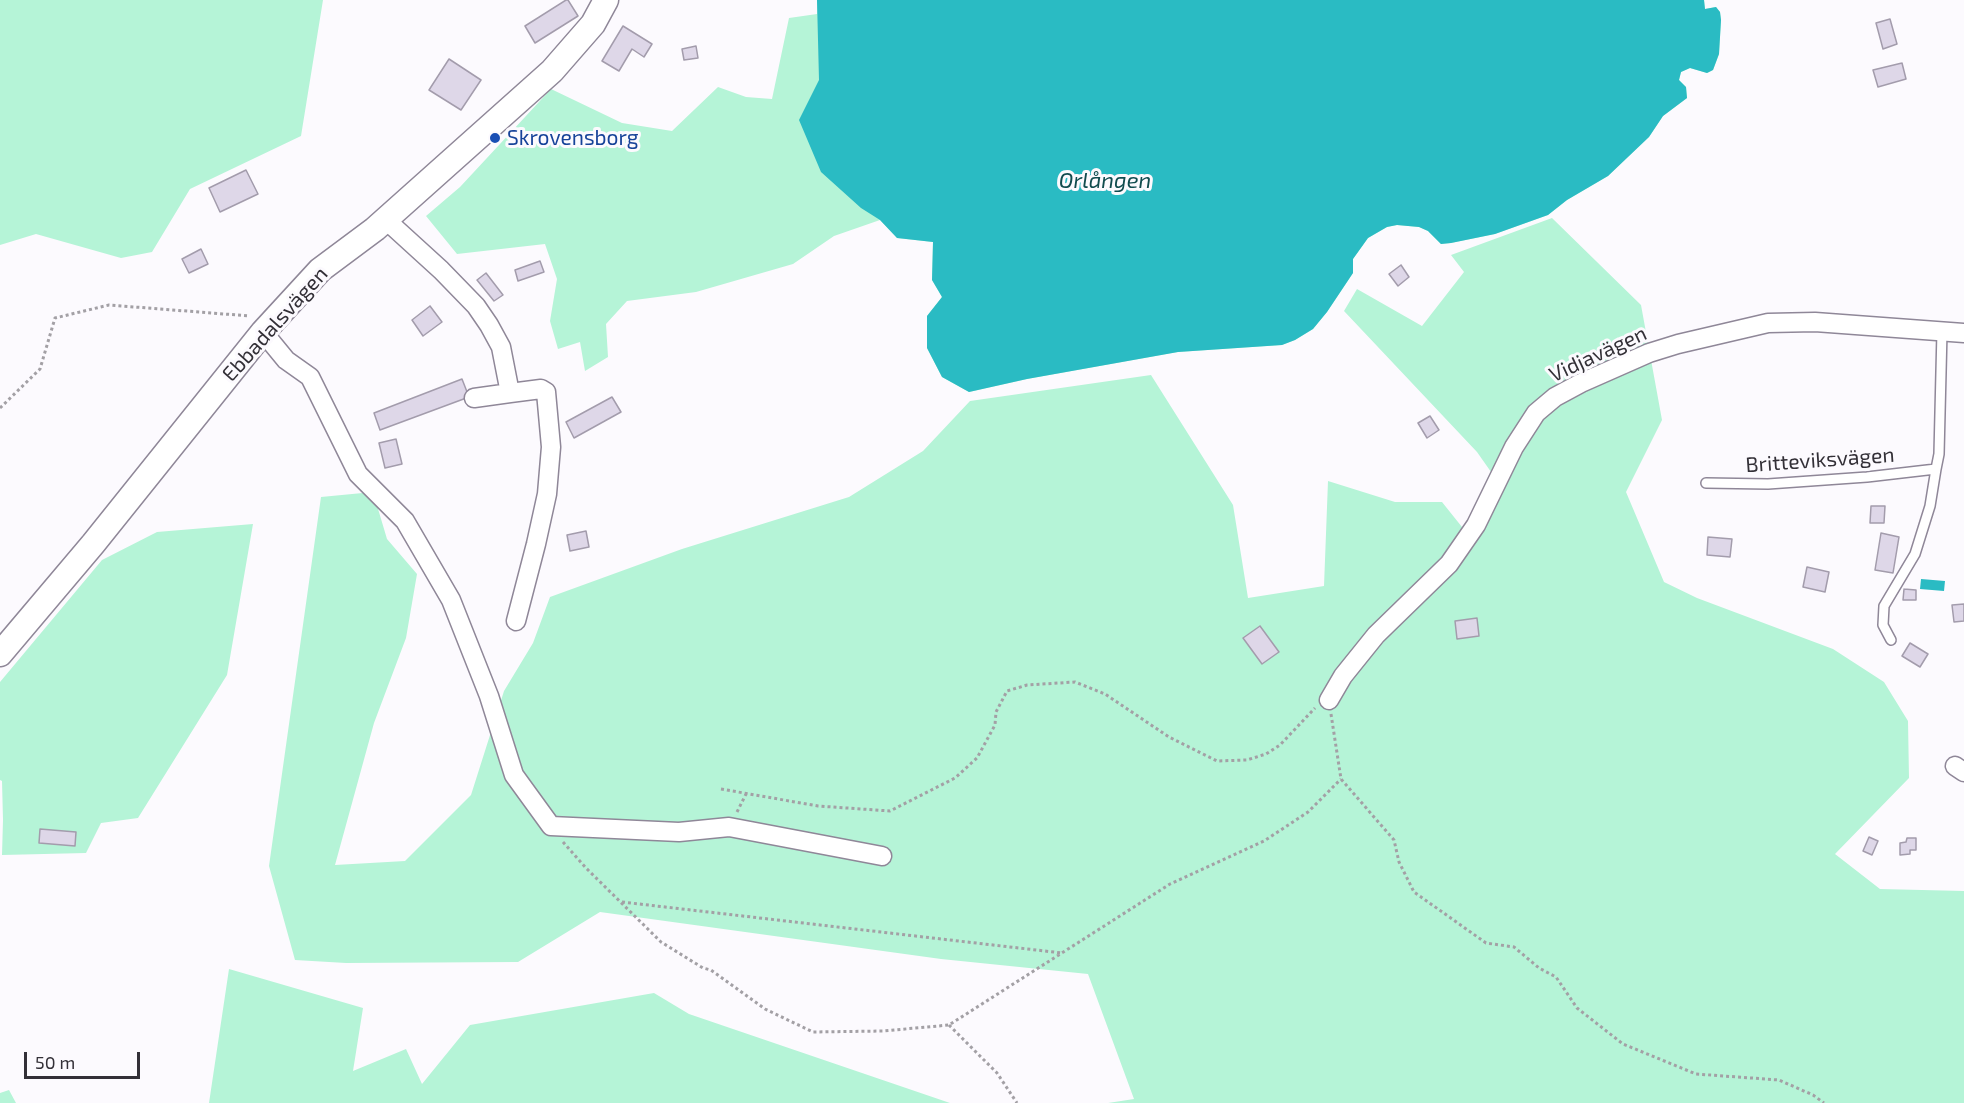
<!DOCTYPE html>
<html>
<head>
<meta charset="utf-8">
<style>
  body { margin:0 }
  #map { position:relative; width:1964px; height:1103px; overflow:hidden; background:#fcfafe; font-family:"Exo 2",sans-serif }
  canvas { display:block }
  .scale { position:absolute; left:24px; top:1052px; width:116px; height:27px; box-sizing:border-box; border:3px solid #333037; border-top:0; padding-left:8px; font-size:18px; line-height:21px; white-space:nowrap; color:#333037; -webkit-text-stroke:4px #fcfafe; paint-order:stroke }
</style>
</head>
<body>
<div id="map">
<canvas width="1964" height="1103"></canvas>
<div class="scale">50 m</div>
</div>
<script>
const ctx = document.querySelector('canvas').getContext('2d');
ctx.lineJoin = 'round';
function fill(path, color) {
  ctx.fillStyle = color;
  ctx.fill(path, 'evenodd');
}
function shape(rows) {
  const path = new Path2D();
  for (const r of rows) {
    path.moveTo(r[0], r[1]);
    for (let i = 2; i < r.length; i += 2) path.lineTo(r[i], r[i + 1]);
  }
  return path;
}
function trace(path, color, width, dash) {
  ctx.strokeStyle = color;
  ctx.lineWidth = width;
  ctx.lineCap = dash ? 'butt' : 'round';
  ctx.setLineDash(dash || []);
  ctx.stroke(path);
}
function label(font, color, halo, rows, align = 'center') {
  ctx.font = font + ' "Exo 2",sans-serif';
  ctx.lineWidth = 6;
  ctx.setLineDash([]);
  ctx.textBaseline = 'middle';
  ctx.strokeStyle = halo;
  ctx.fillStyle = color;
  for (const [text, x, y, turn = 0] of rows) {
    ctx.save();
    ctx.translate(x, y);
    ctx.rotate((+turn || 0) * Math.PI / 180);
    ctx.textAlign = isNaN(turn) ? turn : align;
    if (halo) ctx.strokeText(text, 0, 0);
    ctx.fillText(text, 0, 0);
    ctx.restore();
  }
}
const green = shape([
  [0,0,323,0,301,136,190,189,152,252,121,258,36,234,0,245],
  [817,0,1704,0,1705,9,1716,7,1720,12,1721,20,1719,54,1713,70,1707,73,1690,68,1681,72,1679,80,1686,87,1687,98,1663,116,1649,137,1608,176,1567,200,1548,215,1495,234,1451,243,1441,244,1428,231,1419,227,1397,225,1387,227,1368,238,1353,259,1353,273,1327,312,1313,329,1295,340,1282,345,1178,352,1027,379,969,392,942,377,927,348,927,316,942,297,932,280,933,242,897,238,880,220,834,236,793,264,696,292,627,301,606,324,608,357,585,371,580,342,558,349,550,321,557,279,545,244,457,254,426,216,460,187,551,89,622,123,672,131,718,87,746,97,772,99,789,18,817,14],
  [1552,218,1641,305,1662,420,1626,492,1664,582,1697,598,1833,649,1884,682,1908,721,1909,778,1835,854,1880,889,1964,891,1964,1103,1108,1103,1134,1099,1088,974,941,959,600,912,518,962,346,963,295,960,269,866,321,497,373,492,387,539,417,574,406,638,374,723,335,865,405,861,471,795,504,691,533,643,550,597,682,549,849,497,923,451,970,401,1151,375,1233,505,1248,598,1324,586,1328,481,1395,502,1442,502,1474,542,1503,489,1477,452,1344,311,1357,289,1422,326,1464,272,1451,255],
  [253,524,227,675,138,818,101,823,86,853,2,855,3,820,2,781,0,780,0,682,102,560,157,532],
  [229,969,363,1008,353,1071,406,1049,422,1084,470,1025,654,993,689,1014,950,1103,209,1103],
  [9,1090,16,1103,0,1103,0,1093]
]);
const water = shape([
  [817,0,1704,0,1705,9,1716,7,1720,12,1721,20,1719,54,1713,70,1707,73,1690,68,1681,72,1679,80,1686,87,1687,98,1663,116,1649,137,1608,176,1567,200,1548,215,1495,234,1451,243,1441,244,1428,231,1419,227,1397,225,1387,227,1368,238,1353,259,1353,273,1327,312,1313,329,1295,340,1282,345,1178,352,1027,379,969,392,942,377,927,348,927,316,942,297,932,280,933,242,897,238,880,220,861,208,821,172,799,120,819,80],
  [1921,579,1945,581,1944,591,1920,589]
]);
const building = shape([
  [566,0,568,0,578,16,535,43,525,26,566,0],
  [1890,19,1897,44,1883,49,1876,23,1890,19],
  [623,26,652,44,644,57,632,49,619,71,602,61,623,26],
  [696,46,698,58,684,60,682,49,696,46],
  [449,59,481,80,461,110,429,90,449,59],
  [1902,63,1906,79,1878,87,1873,70,1902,63],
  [246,170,258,194,220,212,209,188,246,170],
  [201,249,208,264,189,273,182,259,201,249],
  [540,261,544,272,518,281,515,270,540,261],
  [1401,265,1409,277,1398,286,1389,274,1401,265],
  [486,273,503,295,494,301,477,280,486,273],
  [430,306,442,322,423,336,412,320,430,306],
  [462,379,469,397,380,430,374,413,462,379],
  [612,397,621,412,574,438,566,422,612,397],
  [1430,416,1439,430,1427,438,1418,423,1430,416],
  [396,439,402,464,385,468,379,443,396,439],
  [1871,506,1885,506,1884,523,1870,523,1871,506],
  [586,531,589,547,570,551,567,535,586,531],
  [1881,533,1899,537,1893,573,1875,570,1881,533],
  [1708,537,1732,539,1730,557,1707,555,1708,537],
  [1807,567,1829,572,1825,592,1803,587,1807,567],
  [1904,589,1916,590,1916,600,1903,600,1904,589],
  [1964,604,1964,621,1954,622,1952,605,1964,604],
  [1477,618,1479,636,1457,639,1455,621,1477,618],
  [1260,626,1279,652,1262,664,1243,638,1260,626],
  [1910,643,1928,654,1920,667,1902,656,1910,643],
  [40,829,76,832,75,846,39,843,40,829],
  [1869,837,1878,841,1872,855,1863,851,1869,837],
  [1907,838,1916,838,1916,850,1910,850,1910,854,1900,855,1900,843,1906,842,1907,838]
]);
const path = shape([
  [0,408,40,369,55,318,109,305,250,316],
  [1331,714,1341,779,1394,840,1399,862,1414,892,1486,943,1514,947,1539,968,1556,977,1577,1008,1623,1044,1696,1074,1779,1080,1813,1095,1824,1103],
  [721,789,818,806,890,811,955,778,977,758,995,725,996,712,1007,691,1027,685,1075,682,1105,694,1169,737,1217,761,1247,760,1266,754,1280,745,1315,708],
  [737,812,746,794],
  [563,842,586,868,661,942,703,968,711,970,765,1009,813,1032,883,1031,949,1025,1170,884,1264,841,1308,812,1341,779],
  [622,902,1062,953],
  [949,1025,997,1073,1017,1103]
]);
const lane = shape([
  [1706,483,1768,484,1867,477,1936,469,1939,454,1942,331],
  [1891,640,1883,625,1884,606,1915,554,1930,506,1936,469]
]);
const street = shape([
  [385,219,441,270,476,306,489,325,501,347,510,393,541,389,546,392,551,447,547,494,536,544,516,621],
  [263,332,286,360,310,377,358,474,405,521,451,600,489,696,514,775,551,826,679,832,729,827,882,856],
  [474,398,510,393],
  [1329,700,1343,676,1376,635,1449,564,1476,525,1514,447,1536,413,1555,397,1581,383,1649,353,1678,344,1768,323,1815,322,1964,333],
  [1955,766,1964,772]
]);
const secondary = shape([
  [0,654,93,544,263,332,320,270,375,229,552,71,593,24,606,0]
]);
const markers = [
  [495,138,6,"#1a4fb4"]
];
const transitNames = [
  ["Skrovensborg",507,138]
];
const streetNames = [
  ["Ebbadalsvägen",275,324,-48],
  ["Vidjavägen",1598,354,-25],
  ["Britteviksvägen",1820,460,-4]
];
const waterNames = [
  ["Orlången",1105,181]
];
fill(green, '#b5f4d7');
fill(water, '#2abbc3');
fill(building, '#ded7e8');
trace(building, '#a39cac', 1.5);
trace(lane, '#8f8798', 12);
trace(street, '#8f8798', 21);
trace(secondary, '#8f8798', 27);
trace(path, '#a3a0a5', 3, [3, 3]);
trace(lane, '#fff', 9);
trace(street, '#fff', 18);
trace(secondary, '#fff', 24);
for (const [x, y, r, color] of markers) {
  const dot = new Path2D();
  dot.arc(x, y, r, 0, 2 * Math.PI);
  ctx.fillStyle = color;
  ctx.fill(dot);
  trace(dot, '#fcfafe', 2);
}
label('21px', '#164399', '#fcfafe', transitNames, 'left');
label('21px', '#333037', '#fcfafe', streetNames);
label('italic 22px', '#114c4f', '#fcfafe', waterNames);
</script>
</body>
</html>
